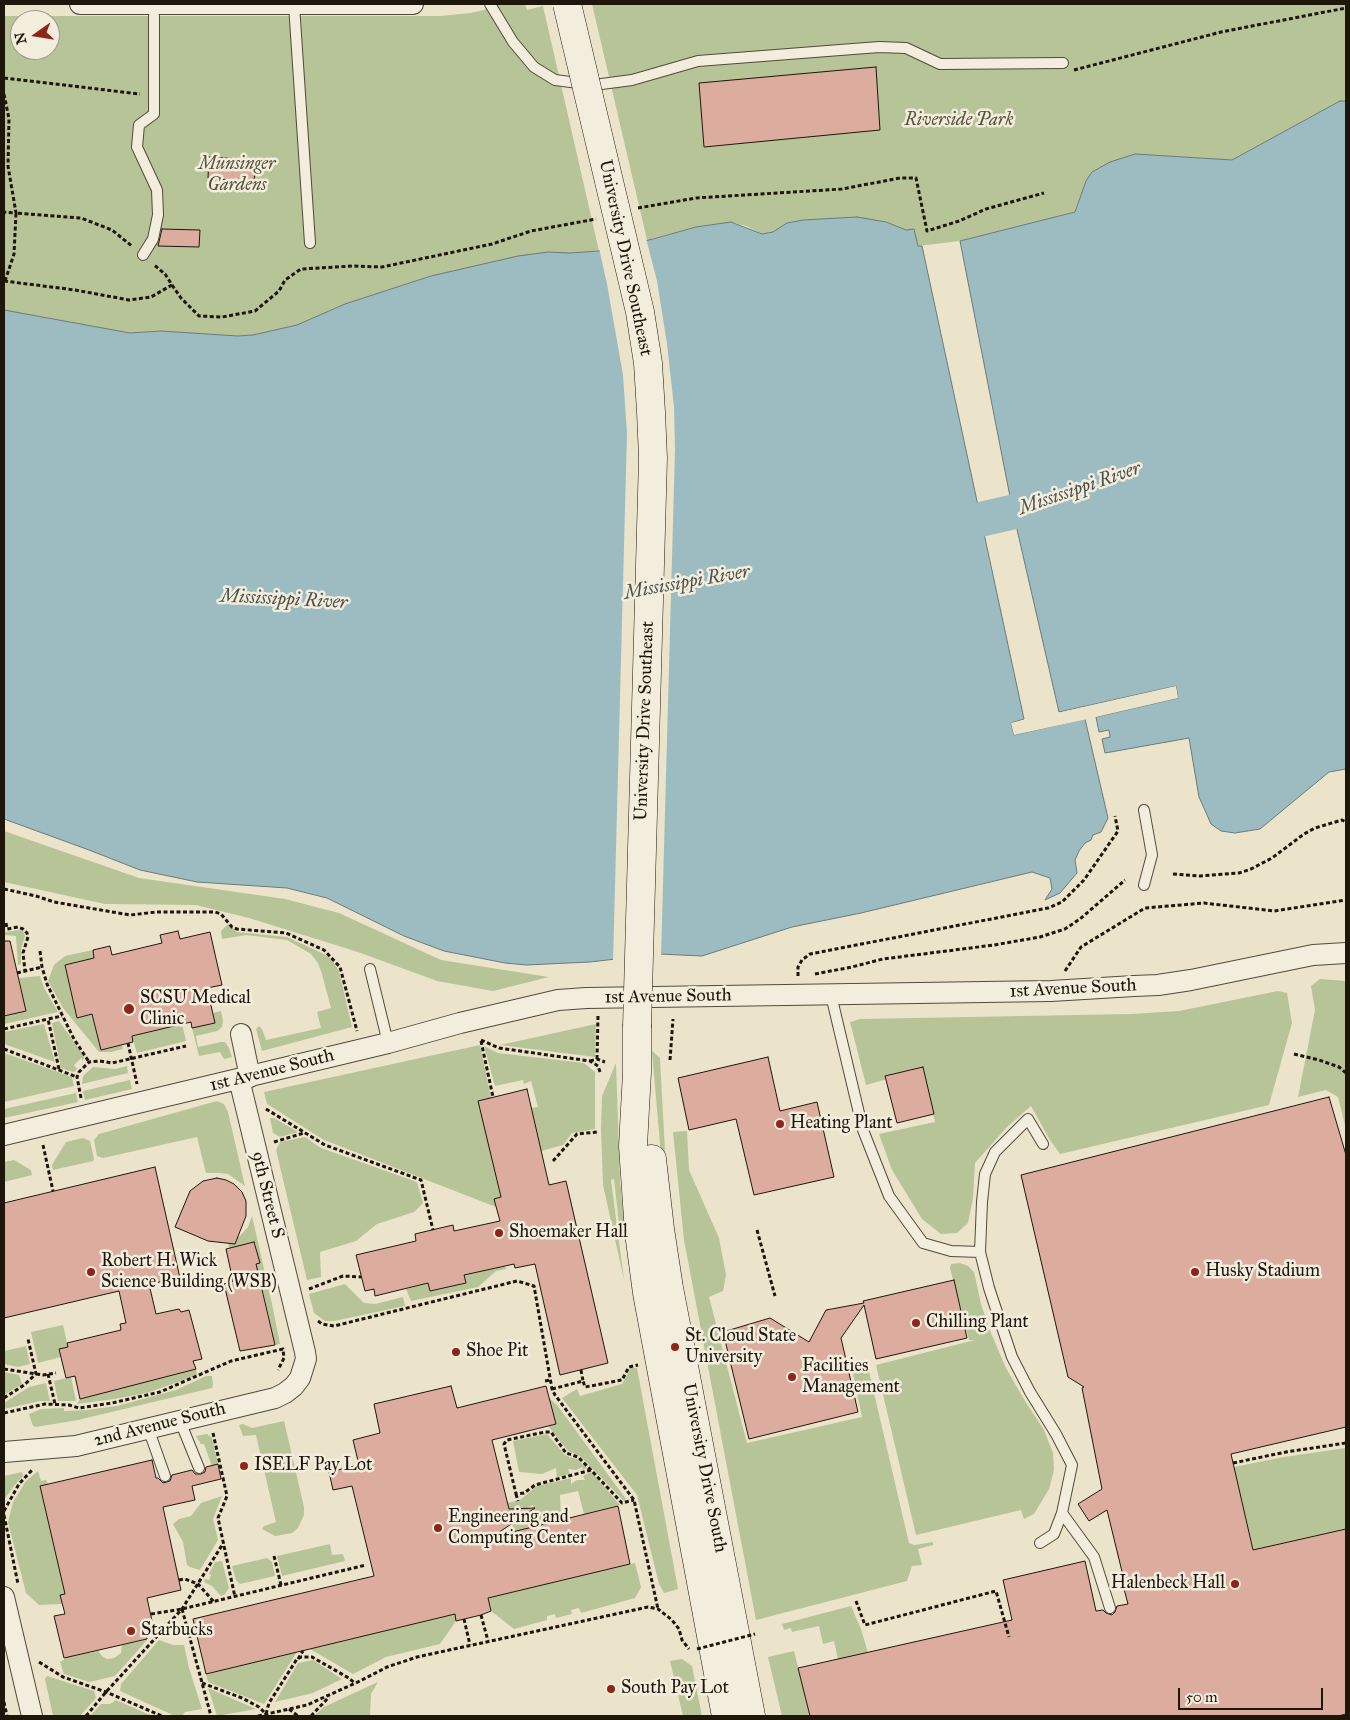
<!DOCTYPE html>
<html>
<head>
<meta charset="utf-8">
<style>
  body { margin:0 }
  #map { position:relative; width:1350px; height:1720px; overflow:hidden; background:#ece4ca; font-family:"IM FELL Great Primer",serif }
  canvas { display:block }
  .frame { position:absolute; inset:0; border:5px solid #1f160b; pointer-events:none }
  .north { position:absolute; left:10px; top:10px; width:50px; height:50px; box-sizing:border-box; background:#f3eddd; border:1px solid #9e9789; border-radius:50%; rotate:257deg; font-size:14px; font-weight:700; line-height:20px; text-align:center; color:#1f160b }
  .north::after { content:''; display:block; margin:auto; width:18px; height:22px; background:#8f2418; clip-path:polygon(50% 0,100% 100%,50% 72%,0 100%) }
  .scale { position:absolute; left:1178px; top:1688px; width:145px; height:22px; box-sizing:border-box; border:2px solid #1f160b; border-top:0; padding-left:6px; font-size:15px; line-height:18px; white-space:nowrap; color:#1f160b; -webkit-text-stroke:4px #f3eddd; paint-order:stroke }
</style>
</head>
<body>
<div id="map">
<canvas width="1350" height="1720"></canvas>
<div class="frame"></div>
<div class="north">N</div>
<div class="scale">50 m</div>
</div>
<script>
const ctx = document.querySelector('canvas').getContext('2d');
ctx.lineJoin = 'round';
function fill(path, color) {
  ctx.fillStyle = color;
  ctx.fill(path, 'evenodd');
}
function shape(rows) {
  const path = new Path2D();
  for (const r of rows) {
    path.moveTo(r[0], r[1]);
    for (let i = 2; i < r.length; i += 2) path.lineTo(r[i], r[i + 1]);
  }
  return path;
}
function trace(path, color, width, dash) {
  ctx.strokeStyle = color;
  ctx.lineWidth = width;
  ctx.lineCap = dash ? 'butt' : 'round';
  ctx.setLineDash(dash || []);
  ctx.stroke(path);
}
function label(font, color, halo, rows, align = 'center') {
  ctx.font = font + ' "IM FELL Great Primer",serif';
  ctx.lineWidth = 5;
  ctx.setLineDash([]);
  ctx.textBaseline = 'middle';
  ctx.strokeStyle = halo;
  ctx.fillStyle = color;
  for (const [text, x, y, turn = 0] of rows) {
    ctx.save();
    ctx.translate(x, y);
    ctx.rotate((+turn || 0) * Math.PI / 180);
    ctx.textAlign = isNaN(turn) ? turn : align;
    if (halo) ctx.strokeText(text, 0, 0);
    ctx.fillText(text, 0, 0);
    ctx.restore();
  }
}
const green = shape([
  [491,4,525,4,527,10,543,6,599,251,570,253,548,252,431,276,345,304,297,325,253,335,238,336,161,331,130,333,4,310,4,16,440,16,471,13,484,10],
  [20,20,50,20,50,50,20,50],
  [592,4,1346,4,1346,101,1340,101,1232,160,1135,154,1092,172,1086,181,1075,212,960,241,918,246,906,230,886,222,857,217,803,220,787,223,773,232,762,234,746,226,731,222,696,227,647,240],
  [4,831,139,878,285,899,339,913,441,960,549,977,493,991,437,981,358,952,249,918,196,905,105,904,4,882],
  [228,924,237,932,287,937,324,954,332,960,339,971,352,1027,262,1051,256,1029,259,1026,262,1029,266,1040,321,1028,317,1012,331,1008,322,974,318,963,311,954,287,940,246,935,222,939,221,931],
  [19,930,23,931,25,936,21,949,21,964,18,965,16,936,5,935,5,932],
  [93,950,94,958,65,965,77,1018,92,1014,101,1050,122,1045,123,1049,111,1052,99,1052,63,1008,48,981,54,965,65,956],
  [40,976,44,988,58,1012,4,1024,4,1016,26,1011,19,978],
  [1320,979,1346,981,1346,1129,1338,1097,1326,1090,1298,1097,1315,1010,1311,986],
  [1278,991,1287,993,1292,1023,1269,1105,1060,1154,1050,1140,1031,1106,1007,1127,975,1163,973,1198,968,1223,957,1233,941,1234,922,1219,892,1170,879,1134,935,1122,923,1069,866,1085,850,1022,860,1019,1131,1014,1179,1011],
  [221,1011,223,1021,222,1027,217,1031,196,1036,198,1047,221,1042,225,1042,229,1048,232,1057,224,1059,220,1052,199,1056,192,1028,215,1023,213,1013],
  [59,1021,84,1056,83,1061,81,1058,74,1065,77,1069,74,1072,61,1068,52,1023],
  [44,1024,55,1062,4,1044,4,1032],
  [182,1024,186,1041,137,1053,132,1036],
  [596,1024,595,1057,500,1045],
  [480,1045,491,1098,479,1101,501,1197,495,1199,496,1207,324,1140,267,1104,264,1092],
  [484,1046,498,1053,584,1063,595,1072,595,1129,572,1133,563,1145,541,1151,531,1108,538,1107,531,1081,524,1084,523,1080,495,1086],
  [652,1051,660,1058,665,1151,673,1224,662,1167],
  [4,1053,72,1077,74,1086,4,1102],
  [616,1063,620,1181,625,1231,620,1232,614,1179,611,1180,624,1280,603,1185,601,1129,602,1096],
  [127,1066,128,1073,82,1084,83,1076,93,1067,115,1069],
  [130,1080,132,1089,85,1100,83,1091],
  [76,1093,78,1102,4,1118,4,1109],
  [217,1101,224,1104,228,1112,245,1186,228,1174,219,1173,206,1173,197,1137,103,1158,97,1156,94,1140,99,1134],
  [270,1118,274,1118,298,1132,280,1137,273,1133],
  [687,1131,689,1170,719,1238,726,1275,723,1291,709,1297,747,1443,862,1417,852,1369,867,1363,909,1543,914,1545,933,1542,933,1545,918,1549,922,1565,912,1566,907,1581,756,1620,684,1240,673,1132],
  [305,1137,321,1148,417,1182,423,1203,414,1212,377,1224,356,1241,320,1252,321,1277,307,1280,276,1150,280,1142],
  [83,1138,90,1141,94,1159,93,1161,53,1170,52,1165,66,1142],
  [14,1160,31,1170,32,1175,4,1182,4,1162],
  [252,1216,272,1304,280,1344,275,1345,260,1278,238,1283,234,1265,259,1263,255,1243,230,1252,228,1242,240,1236,248,1227],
  [960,1263,968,1266,974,1272,981,1304,990,1331,1006,1368,1025,1401,1044,1430,1053,1453,1054,1470,1049,1489,1034,1514,1024,1519,1021,1510,916,1535,876,1365,975,1340,969,1340,950,1268,951,1264],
  [505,1266,506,1269,496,1271,478,1287,411,1301,406,1289,428,1283,430,1291,466,1283,464,1275],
  [345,1284,364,1303,375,1304,403,1297,405,1306,334,1321,325,1321,314,1313,309,1294],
  [63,1325,68,1347,59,1349,61,1357,38,1363,31,1332],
  [26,1346,30,1364,18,1367,4,1364,4,1351],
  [631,1368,637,1368,678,1589,664,1593,659,1584,637,1495,562,1398,577,1389,580,1396,622,1384],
  [196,1369,197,1375,147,1393,114,1399,77,1404,80,1399],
  [4,1372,19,1375,22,1384,4,1395],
  [206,1376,212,1376,213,1385,212,1388,78,1420,36,1427,33,1426,29,1414,41,1409,64,1408,64,1411,87,1410,117,1406,176,1390],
  [71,1377,76,1401,58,1401,54,1381],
  [46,1383,50,1401,40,1401,4,1409,4,1403,29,1387],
  [549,1398,557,1405,626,1499,624,1501,580,1456,568,1451,548,1426,556,1424],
  [284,1421,304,1507,304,1515,298,1528,292,1533,275,1536,262,1529,264,1526,276,1522,256,1435,243,1436,239,1425,243,1424,252,1428],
  [207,1434,212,1438,218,1464,212,1466,204,1444,201,1444,196,1436],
  [547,1434,564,1454,569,1457,577,1459,587,1468,582,1470,583,1467,576,1470,568,1469,570,1474,557,1477,556,1468,542,1474,519,1472,513,1441],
  [1346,1448,1346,1529,1253,1550,1234,1467,1284,1457],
  [38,1471,41,1481,46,1480,48,1484,40,1486,65,1594,62,1604,39,1605,26,1593,8,1522,13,1502,26,1481],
  [22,1472,23,1476,14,1486,4,1500,4,1476],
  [591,1472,620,1505,584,1514,578,1491,560,1495,561,1520,514,1532,507,1503,520,1500,532,1490,533,1487,571,1478,571,1484,577,1480,585,1480,583,1476],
  [533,1505,534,1513,538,1520,530,1521,522,1525,521,1517,525,1509],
  [222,1496,213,1519,218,1540,200,1570,190,1567,187,1565,183,1542,173,1524,179,1519,191,1516,201,1503],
  [330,1544,332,1555,343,1554,345,1561,282,1576,277,1556],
  [267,1558,272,1562,275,1576,240,1584,236,1580,232,1566],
  [222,1561,229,1588,225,1594,221,1596,212,1586,204,1582,205,1579,209,1580,211,1575,209,1574,215,1562],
  [635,1563,641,1587,638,1593,635,1598,581,1613,579,1608,571,1610,572,1614,556,1618,555,1614,547,1616,547,1620,514,1629,491,1611,488,1598],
  [851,1606,861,1629,868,1653,828,1662,838,1659,834,1641,823,1644,819,1626,792,1632,791,1628,784,1630,782,1624],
  [455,1614,456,1621,440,1644,386,1657,353,1674,310,1649],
  [147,1640,115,1676,89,1682,64,1674,60,1662,68,1657,98,1651,103,1657,107,1659,114,1658,121,1653,122,1645],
  [159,1640,173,1645,184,1645,189,1668,202,1709,185,1712,182,1716,175,1716,120,1691,121,1684],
  [794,1651,810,1716,782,1716,768,1657],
  [297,1652,264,1704,208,1682,206,1674],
  [682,1659,692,1666,702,1716,683,1716,670,1661],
  [313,1660,342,1679,313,1693,275,1702,298,1663],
  [47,1676,94,1691,96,1698,80,1716,53,1716,45,1679],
  [378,1682,371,1694,370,1716,314,1716,324,1707],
  [208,1688,256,1709,217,1716],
  [116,1700,152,1716,90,1716,101,1704,110,1704]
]);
const water = shape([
  [1340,101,1346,101,1346,769,1329,772,1260,829,1235,833,1221,831,1211,824,1199,797,1189,738,1105,753,1102,739,1110,737,1109,730,1099,732,1096,717,1178,698,1176,686,1059,712,1013,512,960,241,1075,212,1086,181,1092,172,1110,162,1135,154,1232,160,1340,101],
  [857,217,886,222,906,230,914,229,918,246,922,246,1024,719,1011,723,1014,735,1085,719,1108,818,1101,832,1093,835,1091,840,1085,843,1079,851,1075,860,1077,873,1060,893,1045,900,1052,889,1050,878,1032,872,861,913,792,927,702,956,659,954,590,962,526,965,505,963,444,951,404,936,327,898,287,888,197,882,140,870,89,850,4,819,4,310,130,333,161,331,238,336,253,335,297,325,345,304,431,276,518,256,548,252,570,253,599,251,653,239,696,227,731,222,762,234,773,232,787,223,803,220,857,217]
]);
const pier = shape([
  [646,238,657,281,667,344,674,407,675,449,661,957,613,962,627,433,623,375,607,284,599,248],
  [1176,686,1178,698,1096,717,1094,717,1096,714,1175,696,1174,689,1060,715,1057,713],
  [1085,717,1088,719,1014,735,1011,723,1027,719,1025,722,1014,724,1016,732]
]);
const river = shape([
  [934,530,1013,512,1059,496]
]);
const building = shape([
  [876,67,880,130,704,147,699,83,876,67],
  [209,157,256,160,254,182,208,178,209,157],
  [162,229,200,230,199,247,158,246,162,229],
  [178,931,180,939,210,932,222,985,207,988,215,1023,192,1028,191,1022,132,1036,133,1042,101,1050,92,1014,77,1018,65,965,94,958,93,950,110,946,112,955,162,943,160,935,178,931],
  [4,941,10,941,26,1011,4,1016,4,941],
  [768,1057,780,1111,817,1102,834,1177,754,1195,736,1119,689,1130,678,1078,768,1057],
  [923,1067,934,1114,897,1123,885,1076,923,1067],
  [527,1089,549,1185,566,1181,608,1363,560,1375,535,1264,515,1268,514,1264,464,1275,466,1283,430,1291,428,1283,375,1296,374,1289,365,1291,356,1255,416,1241,415,1234,453,1225,454,1231,500,1221,494,1199,501,1197,478,1101,527,1089],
  [1329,1097,1346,1155,1346,1427,1231,1454,1253,1550,1346,1529,1346,1714,1338,1716,810,1716,798,1668,1012,1620,1003,1580,1085,1561,1096,1611,1103,1610,1106,1613,1112,1615,1115,1612,1117,1606,1128,1604,1124,1589,1126,1588,1107,1510,1089,1521,1078,1504,1102,1489,1082,1388,1084,1387,1068,1377,1021,1175,1329,1097],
  [155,1167,180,1278,149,1284,156,1314,179,1309,181,1312,189,1310,202,1359,193,1361,196,1369,80,1399,75,1376,66,1378,59,1349,68,1347,67,1343,121,1330,120,1324,126,1323,119,1291,4,1318,4,1203,155,1167],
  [217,1178,226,1180,234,1184,242,1192,246,1201,246,1216,235,1244,208,1241,175,1227,190,1191,203,1181,217,1178],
  [254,1242,260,1263,256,1264,275,1345,240,1351,224,1284,233,1281,226,1249,254,1242],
  [954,1280,967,1338,876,1359,864,1305,841,1338,858,1412,749,1439,723,1332,770,1318,809,1342,826,1310,864,1303,863,1301,954,1280],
  [451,1386,457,1408,546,1386,556,1424,492,1440,509,1509,535,1508,492,1537,618,1506,630,1564,488,1598,491,1611,481,1615,456,1621,455,1614,206,1674,193,1619,374,1576,352,1486,333,1490,329,1472,359,1465,353,1440,380,1433,374,1404,451,1386],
  [152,1460,156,1478,158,1478,163,1483,170,1481,172,1475,192,1470,195,1474,201,1474,205,1472,206,1467,218,1464,221,1479,192,1486,195,1500,163,1507,181,1590,147,1598,152,1621,143,1623,147,1639,64,1658,54,1616,65,1614,60,1595,65,1594,40,1486,152,1460]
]);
const path = shape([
  [1074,70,1221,32,1346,8],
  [4,78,140,94],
  [4,94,9,119,8,166,16,213,4,212],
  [638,208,696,198,842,189,900,178,916,178,927,231,959,221,986,209,1044,193],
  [4,281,75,290,129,300,151,297,172,285,165,274,153,264],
  [5,281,14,254,16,213,81,218,112,230,133,247],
  [172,285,181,298,199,316,222,317,255,311,279,291,285,280,301,269,352,266,382,267,492,244,531,231,596,219],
  [1173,874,1200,876,1239,873,1251,869,1272,858,1304,834,1315,828,1342,820,1346,822],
  [4,889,36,896,54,902,130,915,156,912,215,912,221,914,232,927,237,929,286,933,324,950,340,967,357,1031],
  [6,923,7,929,18,927,23,929,27,933,28,937,23,953,25,971],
  [40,951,42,967,47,984,74,1039,89,1062],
  [1065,971,1081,947,1145,908,1204,903,1274,911,1346,900],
  [17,973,42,967],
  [815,974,852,967,883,959,994,945,1040,937,1065,929,1080,919,1125,880],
  [798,976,798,967,802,960,810,954,1048,908,1062,902,1084,880,1118,831,1115,816],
  [4,1029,48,1019],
  [481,1040,499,1048,590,1061,598,1066,600,1072],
  [481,1041,493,1097],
  [128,1043,137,1084],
  [4,1049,77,1077],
  [1294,1054,1319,1060,1339,1067,1346,1073],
  [597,1059,598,1016],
  [670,1060,673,1019],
  [590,1061,597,1059,605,1062],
  [59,1069,48,1019,62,1016],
  [81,1098,77,1077,79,1072,89,1062,100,1061,112,1063,186,1046],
  [266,1109,325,1145,421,1180,433,1230],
  [274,1142,304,1133],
  [43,1145,53,1191],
  [553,1161,577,1134,598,1132],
  [757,1230,775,1296],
  [309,1289,343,1276,361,1277],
  [318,1321,322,1324,334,1326,517,1281,534,1286,552,1389,555,1395,634,1500,658,1609],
  [4,1369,43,1375,56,1373],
  [581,1370,583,1381],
  [48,1374,55,1404],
  [545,1381,551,1380],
  [552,1389,583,1381,585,1387,622,1380,629,1367,638,1365],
  [4,1398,24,1385,36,1374,28,1339],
  [4,1413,45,1404,69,1405,79,1408,112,1403,160,1392,231,1361,283,1349,284,1358,278,1370],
  [213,1433,227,1496,218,1518,235,1597],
  [1233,1463,1286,1452,1346,1443],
  [591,1470,535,1485,524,1493,516,1494,504,1444,507,1440,545,1432,551,1432,566,1453,578,1457,591,1470,622,1503,634,1500],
  [516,1494,518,1501],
  [4,1511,19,1484,33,1469],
  [4,1515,18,1584],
  [274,1556,281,1585],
  [179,1580,185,1579,198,1584,214,1602],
  [856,1601,865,1625,996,1591,1009,1637],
  [182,1609,211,1716],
  [151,1614,182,1609,366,1565],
  [481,1615,488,1641],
  [464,1619,470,1645],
  [298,1659,303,1651],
  [39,1662,63,1677,106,1692,162,1716],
  [202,1683,242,1698,259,1707,266,1714],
  [4,1702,7,1716],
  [289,1709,298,1716],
  [266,1714,269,1703,297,1659,301,1657,312,1657,347,1677,355,1683],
  [86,1716,106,1692,182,1609,224,1542],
  [258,1716,307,1705,360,1681,387,1667,417,1657,648,1607,658,1609,672,1620,679,1629,682,1640,689,1649],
  [311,1716,329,1697]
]);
const lane = shape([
  [490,4,513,42,534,67,555,80,594,85,632,80,698,61,879,47,906,48,940,64,1063,63],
  [294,5,310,243],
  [143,255,153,239,158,215,157,190,137,147,139,125,154,114,154,16],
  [1144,810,1152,855,1144,885],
  [370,969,388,1043],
  [831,995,863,1130,889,1196,923,1243,951,1251,980,1252],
  [180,1421,199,1468],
  [148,1428,165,1476],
  [1062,1513,1094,1557,1110,1608],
  [1040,1543,1054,1534,1062,1513,1072,1465,1056,1434,1030,1392,1012,1357,989,1288,980,1252,982,1202,985,1174,995,1152,1028,1119,1043,1144]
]);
const street = shape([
  [80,4,413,4],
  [241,1034,250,1077],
  [4,1135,388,1043,460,1023,558,1000,586,998,1051,991,1134,986,1158,985,1191,980,1313,955,1346,953],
  [4,1452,76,1446,275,1398,285,1393,294,1386,300,1378,306,1359,305,1352,239,1079],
  [4,1597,32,1716]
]);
const secondary = shape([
  [637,1027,637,1072,633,1146,639,1233,647,1293,726,1716],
  [652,1159,660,1229,669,1288,751,1716]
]);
const pathBridge = shape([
  [697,1649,755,1634]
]);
const secondaryBridge = shape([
  [567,4,640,312,648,363,651,412,653,458,637,1027]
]);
const markers = [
  [129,1009,6,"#8f2418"],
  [780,1124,5,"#8f2418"],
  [499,1233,5,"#8f2418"],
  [91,1272,5,"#8f2418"],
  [1195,1272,5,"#8f2418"],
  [916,1323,5,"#8f2418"],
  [675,1347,5,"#8f2418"],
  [456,1352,5,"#8f2418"],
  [792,1377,5,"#8f2418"],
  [244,1466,5,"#8f2418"],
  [438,1528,5,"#8f2418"],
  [1235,1584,5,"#8f2418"],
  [131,1631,5,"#8f2418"],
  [611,1689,5,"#8f2418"]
];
const parkNames = [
  ["Riverside Park",959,121],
  ["Munsinger",237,165],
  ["Gardens",237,186]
];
const streetNames = [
  ["University Drive Southeast",625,258,78],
  ["University Drive Southeast",645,721,-88],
  ["1st Avenue South",1073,989,-3],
  ["1st Avenue South",668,997,-1],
  ["1st Avenue South",272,1071,-14],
  ["9th Street S",267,1195,76],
  ["2nd Avenue South",160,1425,-14],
  ["University Drive South",704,1468,79]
];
const poiNames = [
  ["SCSU Medical",140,999],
  ["Clinic",140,1020],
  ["Heating Plant",790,1124],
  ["Shoemaker Hall",509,1233],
  ["Robert H. Wick",101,1262],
  ["Science Building (WSB)",101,1283],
  ["Husky Stadium",1205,1272],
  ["Chilling Plant",926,1323],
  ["St. Cloud State",685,1337],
  ["University",685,1358],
  ["Shoe Pit",466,1352],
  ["Facilities",802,1367],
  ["Management",802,1388],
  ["ISELF Pay Lot",254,1466],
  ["Engineering and",448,1518],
  ["Computing Center",448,1539],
  ["Halenbeck Hall",1225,1584,"right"],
  ["Starbucks",141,1631],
  ["South Pay Lot",621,1689]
];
const waterNames = [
  ["Mississippi River",1080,489,-19],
  ["Mississippi River",687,583,-10],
  ["Mississippi River",284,600,3]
];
fill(green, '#b6c498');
fill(water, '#9dbcc1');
trace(water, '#6b7a78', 1);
fill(pier, '#ece4ca');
trace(river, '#9dbcc1', 35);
fill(building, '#dcac9e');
trace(building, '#1f160b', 1);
trace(lane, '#524a3b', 12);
trace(street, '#524a3b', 22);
trace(secondary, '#1f160b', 29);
trace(path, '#1f160b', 3, [4, 2.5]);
trace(lane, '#f3eddd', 10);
trace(street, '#f3eddd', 20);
trace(secondary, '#f3eddd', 28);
trace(secondaryBridge, '#1f160b', 29, []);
trace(pathBridge, '#1f160b', 3, [4, 2.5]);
trace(secondaryBridge, '#f3eddd', 28);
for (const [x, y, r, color] of markers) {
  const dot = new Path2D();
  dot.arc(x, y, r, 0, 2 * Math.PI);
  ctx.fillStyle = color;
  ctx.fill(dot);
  trace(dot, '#f3eddd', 2);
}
label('italic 18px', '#54533c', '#f3eddd', parkNames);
label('18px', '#1f160b', '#f3eddd', streetNames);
label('18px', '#1f160b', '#f3eddd', poiNames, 'left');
label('italic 19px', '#4b504b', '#f3eddd', waterNames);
</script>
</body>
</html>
